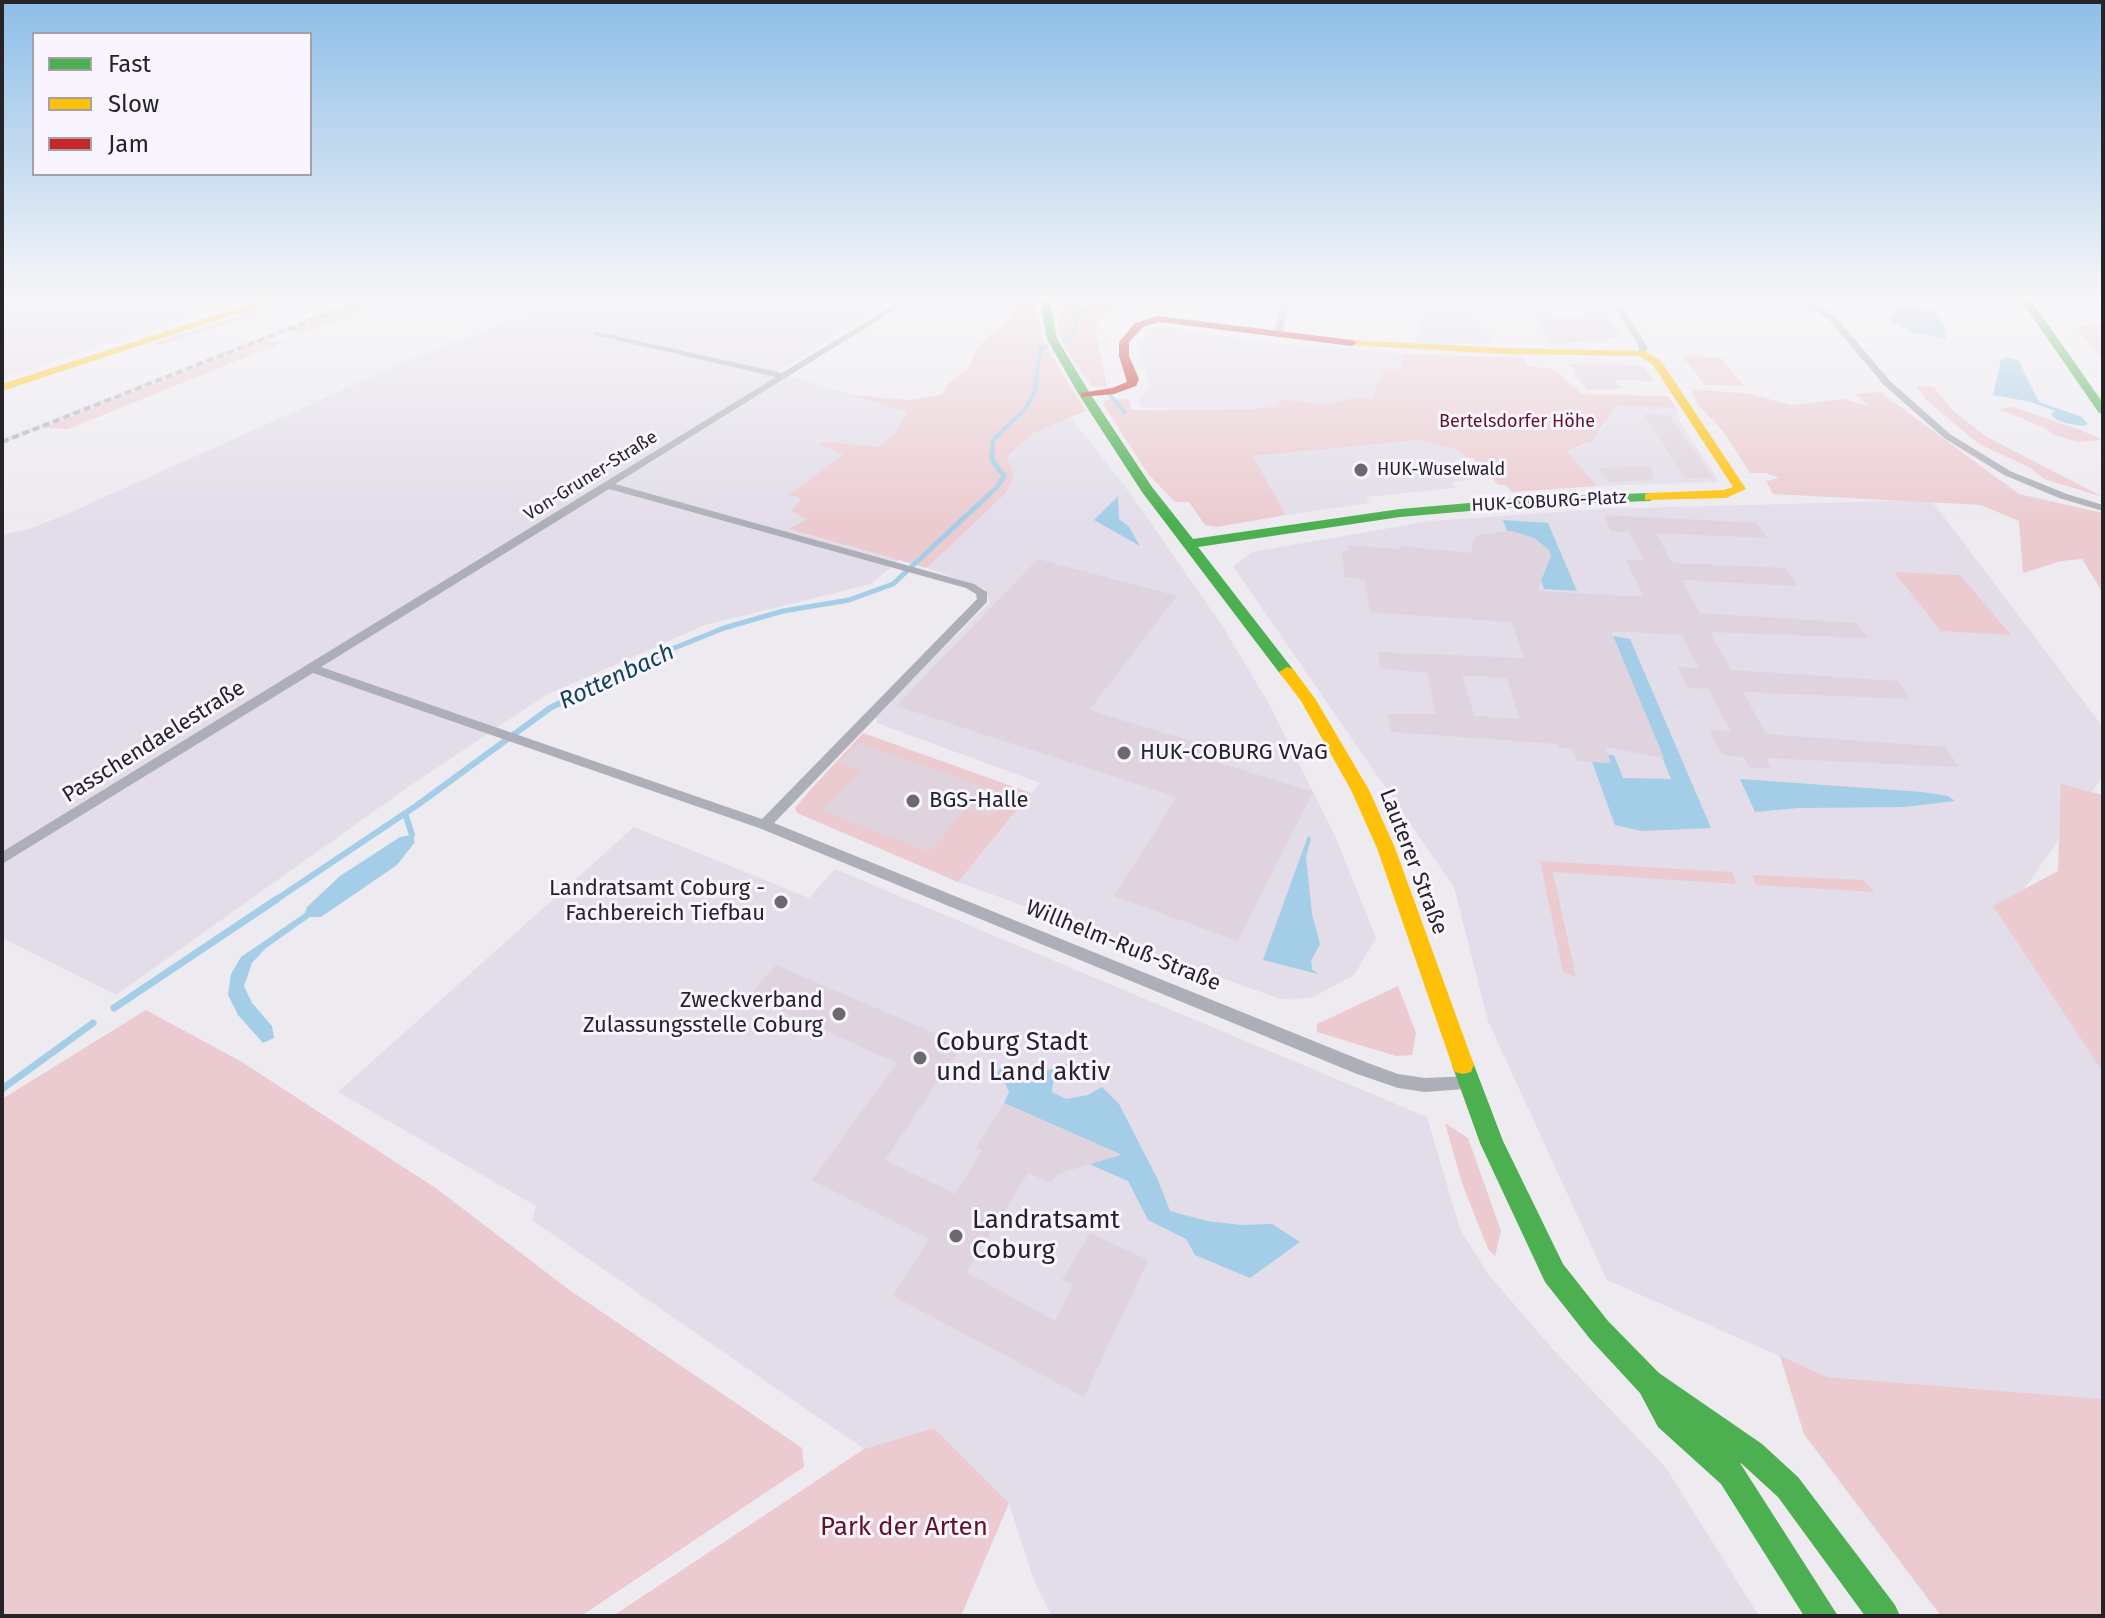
<!DOCTYPE html>
<html>
<head>
<meta charset="utf-8">
<style>
  body { margin:0 }
  #map { position:relative; width:2105px; height:1618px; overflow:hidden; background:#edeaf0; font-family:"Fira Sans",sans-serif }
  canvas { display:block }
  .frame { position:absolute; inset:0; border:4px solid #262428; pointer-events:none }
  .legend { position:absolute; left:32px; top:32px; width:280px; height:144px; box-sizing:border-box; background:#f9f5ff; border:2px solid #a5a1a9; margin:0; padding:10px 14px; list-style:none; font-size:24px; color:#262428 }
  .legend li { display:flex; align-items:center; gap:16px; height:40px }
  .legend b { width:40px; border:2px solid #a5a1a9 }
</style>
</head>
<body>
<div id="map">
<canvas width="2105" height="1618"></canvas>
<div class="frame"></div>
<ul class="legend">
<li><b style="height:10px;background:#4caf50"></b>Fast</li>
<li><b style="height:10px;background:#ffc107"></b>Slow</li>
<li><b style="height:10px;background:#c62828"></b>Jam</li>
</ul>
</div>
<script>
const ctx = document.querySelector('canvas').getContext('2d');
ctx.lineJoin = 'round';
function fill(path, color) {
  ctx.fillStyle = color;
  ctx.fill(path, 'evenodd');
}
function shape(rows) {
  const path = new Path2D();
  for (const r of rows) {
    path.moveTo(r[0], r[1]);
    for (let i = 2; i < r.length; i += 2) path.lineTo(r[i], r[i + 1]);
  }
  return path;
}
function trace(path, color, width, dash) {
  ctx.strokeStyle = color;
  ctx.lineWidth = width;
  ctx.lineCap = dash ? 'butt' : 'round';
  ctx.setLineDash(dash || []);
  ctx.stroke(path);
}
function label(font, color, halo, rows, align = 'center') {
  ctx.font = font + ' "Fira Sans",sans-serif';
  ctx.lineWidth = 6;
  ctx.setLineDash([]);
  ctx.textBaseline = 'middle';
  ctx.strokeStyle = halo;
  ctx.fillStyle = color;
  for (const [text, x, y, turn = 0] of rows) {
    ctx.save();
    ctx.translate(x, y);
    ctx.rotate((+turn || 0) * Math.PI / 180);
    ctx.textAlign = isNaN(turn) ? turn : align;
    if (halo) ctx.strokeText(text, 0, 0);
    ctx.fillText(text, 0, 0);
    ctx.restore();
  }
}
const built = shape([
  [25,296,256,296,2,378,2,304],
  [366,296,376,296,2,444,2,439],
  [573,296,843,296,887,304,776,372,907,411,895,433,878,447,820,445,844,454,790,495,803,497,808,519,790,529,899,560,871,584,705,625,546,695,408,787,116,995,2,938,2,535,30,529,69,513,409,360],
  [1424,299,1463,300,1496,343,1418,341],
  [1158,326,1265,342,1403,354,1400,370,1383,369,1373,398,1350,398,1330,405,1282,399,1276,406,1253,409,1142,407,1139,401,1149,386,1149,380,1138,351,1144,336],
  [1615,406,1676,408,1680,422,1719,482,1597,486,1567,451,1582,447,1603,427,1606,414],
  [1071,417,1130,493,1223,627,1269,704,1335,836,1376,938,1354,975,1311,998,1280,999,958,882,1040,783,877,723,876,716,990,602,985,589,927,568,1006,493,1014,476,1007,458,1032,433],
  [1419,440,1460,451,1466,458,1454,460,1472,480,1452,482,1456,488,1366,497,1370,503,1286,515,1252,456],
  [1931,500,2103,727,2103,776,2013,905,2103,1026,2103,1399,1827,1377,1607,1280,1488,1021,1454,887,1233,566,1252,552,1430,521,1601,509],
  [634,827,809,898,835,869,1427,1117,1460,1229,1488,1274,1551,1347,1666,1468,1759,1616,1052,1616,1034,1581,1009,1503,934,1428,864,1449,532,1220,536,1206,338,1092]
]);
const green = shape([
  [300,296,314,296,161,345,153,343],
  [376,296,397,296,304,334,289,330],
  [1017,296,1034,296,1043,342,1086,411,1033,433,1007,457,1014,476,1006,493,927,568,789,529,807,519,792,511,802,498,789,495,843,454,819,445,824,442,878,447,895,433,907,412,853,395,907,400,942,395,949,383,968,368,978,347,1011,318],
  [1055,296,1144,296,1146,303,1123,307,1106,315,1095,326,1107,387,1092,386,1071,357,1060,335],
  [2103,324,2101,331,2103,372,2101,358,2075,327],
  [261,342,284,342,68,429,43,428],
  [1404,354,1524,358,1528,367,1552,368,1582,394,1668,396,1676,408,1615,406,1592,441,1567,451,1597,486,1512,492,1506,485,1498,485,1473,458,1466,458,1460,451,1419,440,1253,456,1286,515,1217,527,1205,525,1189,502,1175,502,1148,474,1103,404,1106,400,1126,399,1130,401,1131,410,1253,409,1276,406,1281,399,1329,405,1350,398,1373,398,1383,369,1400,370],
  [1682,356,1720,357,1744,386,1705,385],
  [1917,386,1934,387,1953,411,1987,437,2103,497,2044,479,2030,468,1979,444,1926,400],
  [1691,389,1751,394,1791,405,1843,399,1868,406,1855,394,1880,392,2019,494,2103,513,2103,593,2082,559,2061,561,2023,573,2019,521,1981,505,1773,494,1766,481,1779,478,1766,473,1750,473,1723,431,1697,404],
  [2013,407,2083,431,2103,440,2078,442,2054,435,2045,428,1999,409],
  [1894,572,1960,575,2011,635,1941,631],
  [863,733,1031,793,958,882,797,813,795,808,812,788],
  [2061,784,2103,795,2103,1072,1993,906,2058,871],
  [1540,861,1732,872,1736,884,1553,872,1576,977,1563,972],
  [1752,875,1863,880,1875,892,1756,885],
  [1398,986,1416,1033,1412,1055,1396,1056,1317,1032,1317,1024],
  [146,1010,242,1062,437,1189,568,1289,802,1448,804,1467,581,1616,2,1616,2,1099],
  [1445,1123,1468,1138,1501,1231,1495,1256,1488,1249,1462,1183],
  [1780,1356,1827,1377,2103,1399,2103,1616,1941,1616,1804,1434],
  [934,1428,1009,1503,961,1616,613,1616,864,1449]
]);
const water = shape([
  [1907,305,1933,309,1945,327,1946,339,1911,332,1888,319,1896,308],
  [2007,357,2019,361,2039,402,2082,417,2088,424,2082,426,2065,423,2055,419,2051,414,2055,411,2031,402,1993,395,2001,359],
  [1118,496,1119,519,1129,527,1140,546,1094,520],
  [1503,520,1548,523,1577,591,1544,589,1534,561,1551,556,1549,550,1534,538,1507,531],
  [1613,636,1630,639,1711,828,1642,831,1615,825,1592,762,1610,763,1608,755,1614,755,1623,778,1671,779],
  [1740,779,1922,792,1948,796,1955,801,1904,807,1798,808,1755,812],
  [412,835,415,842,397,865,321,917,310,917,266,948,252,963,244,986,252,1003,272,1026,274,1038,263,1043,238,1015,228,995,231,974,241,957,305,913,307,907,340,876,400,837],
  [1308,836,1311,838,1306,857,1312,914,1320,944,1311,961,1312,969,1318,974,1263,960],
  [1072,1062,1080,1067,1060,1071,1053,1083,1052,1092,1066,1099,1088,1095,1102,1087,1119,1104,1158,1180,1170,1211,1207,1221,1241,1225,1272,1224,1300,1242,1250,1278,1195,1255,1186,1239,1148,1220,1128,1181,1089,1164,1120,1154,1004,1103,1009,1092,1004,1081,995,1076,1003,1063,1022,1079]
]);
const streamFar3 = shape([
  [1064,341,1073,336,1078,316,1101,296],
  [1110,395,1125,413],
  [992,453,993,440,1026,408,1035,391,1040,348,1047,346]
]);
const streamFar2 = shape([
  [667,651,724,628,783,611,849,600,893,584,997,487,1004,476,992,460,992,451]
]);
const streamFar1 = shape([
  [405,813,412,835],
  [274,901,416,806,550,708,671,649]
]);
const stream = shape([
  [114,1008,277,899],
  [2,1089,93,1023]
]);
const building = shape([
  [1527,299,1544,300,1553,316,1588,318,1579,301,1599,302,1620,337,1551,345],
  [1568,364,1643,365,1654,381,1614,380,1623,388,1588,390,1574,375,1579,375],
  [1642,413,1669,414,1713,478,1688,479,1678,468],
  [1652,466,1653,480,1610,482,1598,468],
  [1604,515,1757,523,1767,538,1656,533,1672,563,1786,568,1798,586,1682,580,1700,613,1857,623,1868,638,1710,632,1731,670,1898,681,1910,699,1743,692,1766,734,1945,747,1959,767,1766,758,1771,769,1749,767,1744,757,1722,755,1710,730,1731,732,1709,689,1688,688,1677,667,1699,668,1682,635,1611,631,1664,758,1605,747,1611,763,1577,761,1572,748,1558,747,1557,744,1391,732,1388,714,1436,714,1427,673,1381,668,1378,652,1524,658,1512,622,1370,612,1365,580,1345,577,1342,551,1349,551,1348,546,1401,549,1400,546,1471,553,1473,541,1478,535,1512,531,1534,538,1549,550,1551,556,1537,591,1644,597,1626,560,1645,561,1629,532,1611,531],
  [1462,675,1507,678,1520,719,1474,716],
  [1038,559,1177,596,1089,710,1210,747,1203,758,1313,792,1238,941,1114,896,1177,797,896,706],
  [859,743,1007,795,990,816,967,808,930,852,822,811,861,770,839,763],
  [776,965,962,1045,885,1160,955,1194,982,1150,976,1148,1004,1103,1121,1155,1057,1174,1052,1183,1028,1173,966,1272,1055,1321,1073,1285,1062,1280,1090,1233,1148,1260,1084,1397,893,1296,929,1239,812,1180,897,1063,749,996]
]);
const street = shape([
  [29,296,40,296,2,310,2,305,29,296],
  [908,296,917,296,615,484,974,584,987,592,987,602,774,823,1368,1063,1398,1074,1425,1078,1471,1076,1477,1078,1480,1083,1477,1088,1425,1092,1398,1088,1357,1074,759,828,313,673,2,864,2,852,776,377,594,335,594,331,782,373,908,296],
  [609,489,966,588,976,594,977,599,762,819,321,667,609,489],
  [1282,296,1290,296,1282,336,1278,338,1274,336,1282,296],
  [1608,296,1616,296,1648,348,1644,355,1637,353,1640,348,1608,296],
  [1791,296,1801,296,1834,315,1890,381,1950,434,2010,471,2067,494,2103,505,2103,511,2059,498,2004,475,1944,438,1884,385,1828,319,1791,296]
]);
const fast = shape([
  [1039,296,1049,296,1057,339,1091,395,1152,487,1193,539,1400,509,1539,497,1650,493,1656,497,1650,501,1539,505,1400,517,1198,547,1295,672,1287,677,1281,675,1142,492,1079,395,1047,339,1039,296],
  [2018,296,2028,296,2103,403,2103,414,2099,413,2018,296],
  [1463,1056,1471,1058,1474,1065,1503,1141,1563,1264,1608,1321,1659,1373,1762,1444,1798,1477,1895,1605,1900,1616,1865,1616,1778,1497,1742,1464,1740,1463,1838,1616,1804,1616,1721,1484,1658,1427,1640,1393,1590,1339,1545,1282,1480,1143,1452,1065,1455,1058,1463,1056]
]);
const slow = shape([
  [276,296,291,296,2,391,2,384,276,296],
  [1352,340,1505,348,1645,351,1661,361,1746,489,1726,498,1645,500,1645,494,1650,493,1724,490,1733,487,1653,365,1639,356,1505,354,1348,345,1347,343,1352,340],
  [1287,667,1293,669,1316,700,1369,790,1395,848,1474,1065,1471,1072,1463,1074,1455,1072,1452,1065,1377,848,1351,790,1301,701,1279,672,1287,667]
]);
const jam = shape([
  [1158,316,1352,340,1357,343,1352,346,1159,322,1143,327,1129,342,1129,356,1139,379,1136,386,1114,394,1081,397,1081,393,1112,388,1127,382,1119,356,1119,342,1135,323,1158,316]
]);
const rail = shape([
  [2,442,372,296]
]);
const markers = [
  [1361,470,8,"#6c696e"],
  [1124,753,8,"#6c696e"],
  [913,801,8,"#6c696e"],
  [781,902,8,"#6c696e"],
  [839,1014,8,"#6c696e"],
  [920,1058,8,"#6c696e"],
  [956,1236,8,"#6c696e"]
];
const farParknames = [
  ["Bertelsdorfer Höhe",1517,422]
];
const farPoinames = [
  ["HUK-Wuselwald",1377,470]
];
const farStreetnames = [
  ["Von-Gruner-Straße",591,476,-32],
  ["HUK-COBURG-Platz",1549,502,-3]
];
const streetNames = [
  ["Passchendaelestraße",154,742,-32],
  ["Lauterer Straße",1413,862,69],
  ["Willhelm-Ruß-Straße",1123,946,22]
];
const poiNames = [
  ["HUK-COBURG VVaG",1140,753],
  ["BGS-Halle",929,801],
  ["Landratsamt Coburg -",765,889,"right"],
  ["Fachbereich Tiefbau",765,914,"right"],
  ["Zweckverband",823,1001,"right"],
  ["Zulassungsstelle Coburg",823,1026,"right"]
];
const waterNames = [
  ["Rottenbach",617,677,-25]
];
const nearPoinames = [
  ["Coburg Stadt",936,1043],
  ["und Land aktiv",936,1073],
  ["Landratsamt",972,1221],
  ["Coburg",972,1251]
];
const nearParknames = [
  ["Park der Arten",904,1528]
];
fill(built, '#e2dde9');
fill(green, '#ebcbd0');
fill(water, '#a4cde7');
trace(streamFar3, '#a4cde7', 4);
trace(streamFar2, '#a4cde7', 5);
trace(streamFar1, '#a4cde7', 6);
trace(stream, '#a4cde7', 7);
fill(building, '#dfd3dd');
fill(street, '#adafb8');
fill(fast, '#4caf50');
fill(slow, '#ffc107');
fill(jam, '#c62828');
trace(rail, '#b1b1b7', 4, [7, 4]);
const sky = ctx.createLinearGradient(0, 0, 0, 523);
sky.addColorStop(0, '#8dbee8');
sky.addColorStop(0.57, '#f7f6f8');
sky.addColorStop(1, '#f7f6f800');
ctx.fillStyle = sky;
ctx.fillRect(0, 0, 2105, 523);
for (const [x, y, r, color] of markers) {
  const dot = new Path2D();
  dot.arc(x, y, r, 0, 2 * Math.PI);
  ctx.fillStyle = color;
  ctx.fill(dot);
  trace(dot, '#f9f5ff', 3);
}
label('18px', '#611426', '#f9f5ff', farParknames);
label('18px', '#262428', '#f9f5ff', farPoinames, 'left');
label('18px', '#262428', '#f9f5ff', farStreetnames);
label('22px', '#262428', '#f9f5ff', streetNames);
label('22px', '#262428', '#f9f5ff', poiNames, 'left');
label('italic 24px', '#12435b', '#f9f5ff', waterNames);
label('26px', '#262428', '#f9f5ff', nearPoinames, 'left');
label('26px', '#611426', '#f9f5ff', nearParknames);
</script>
</body>
</html>
